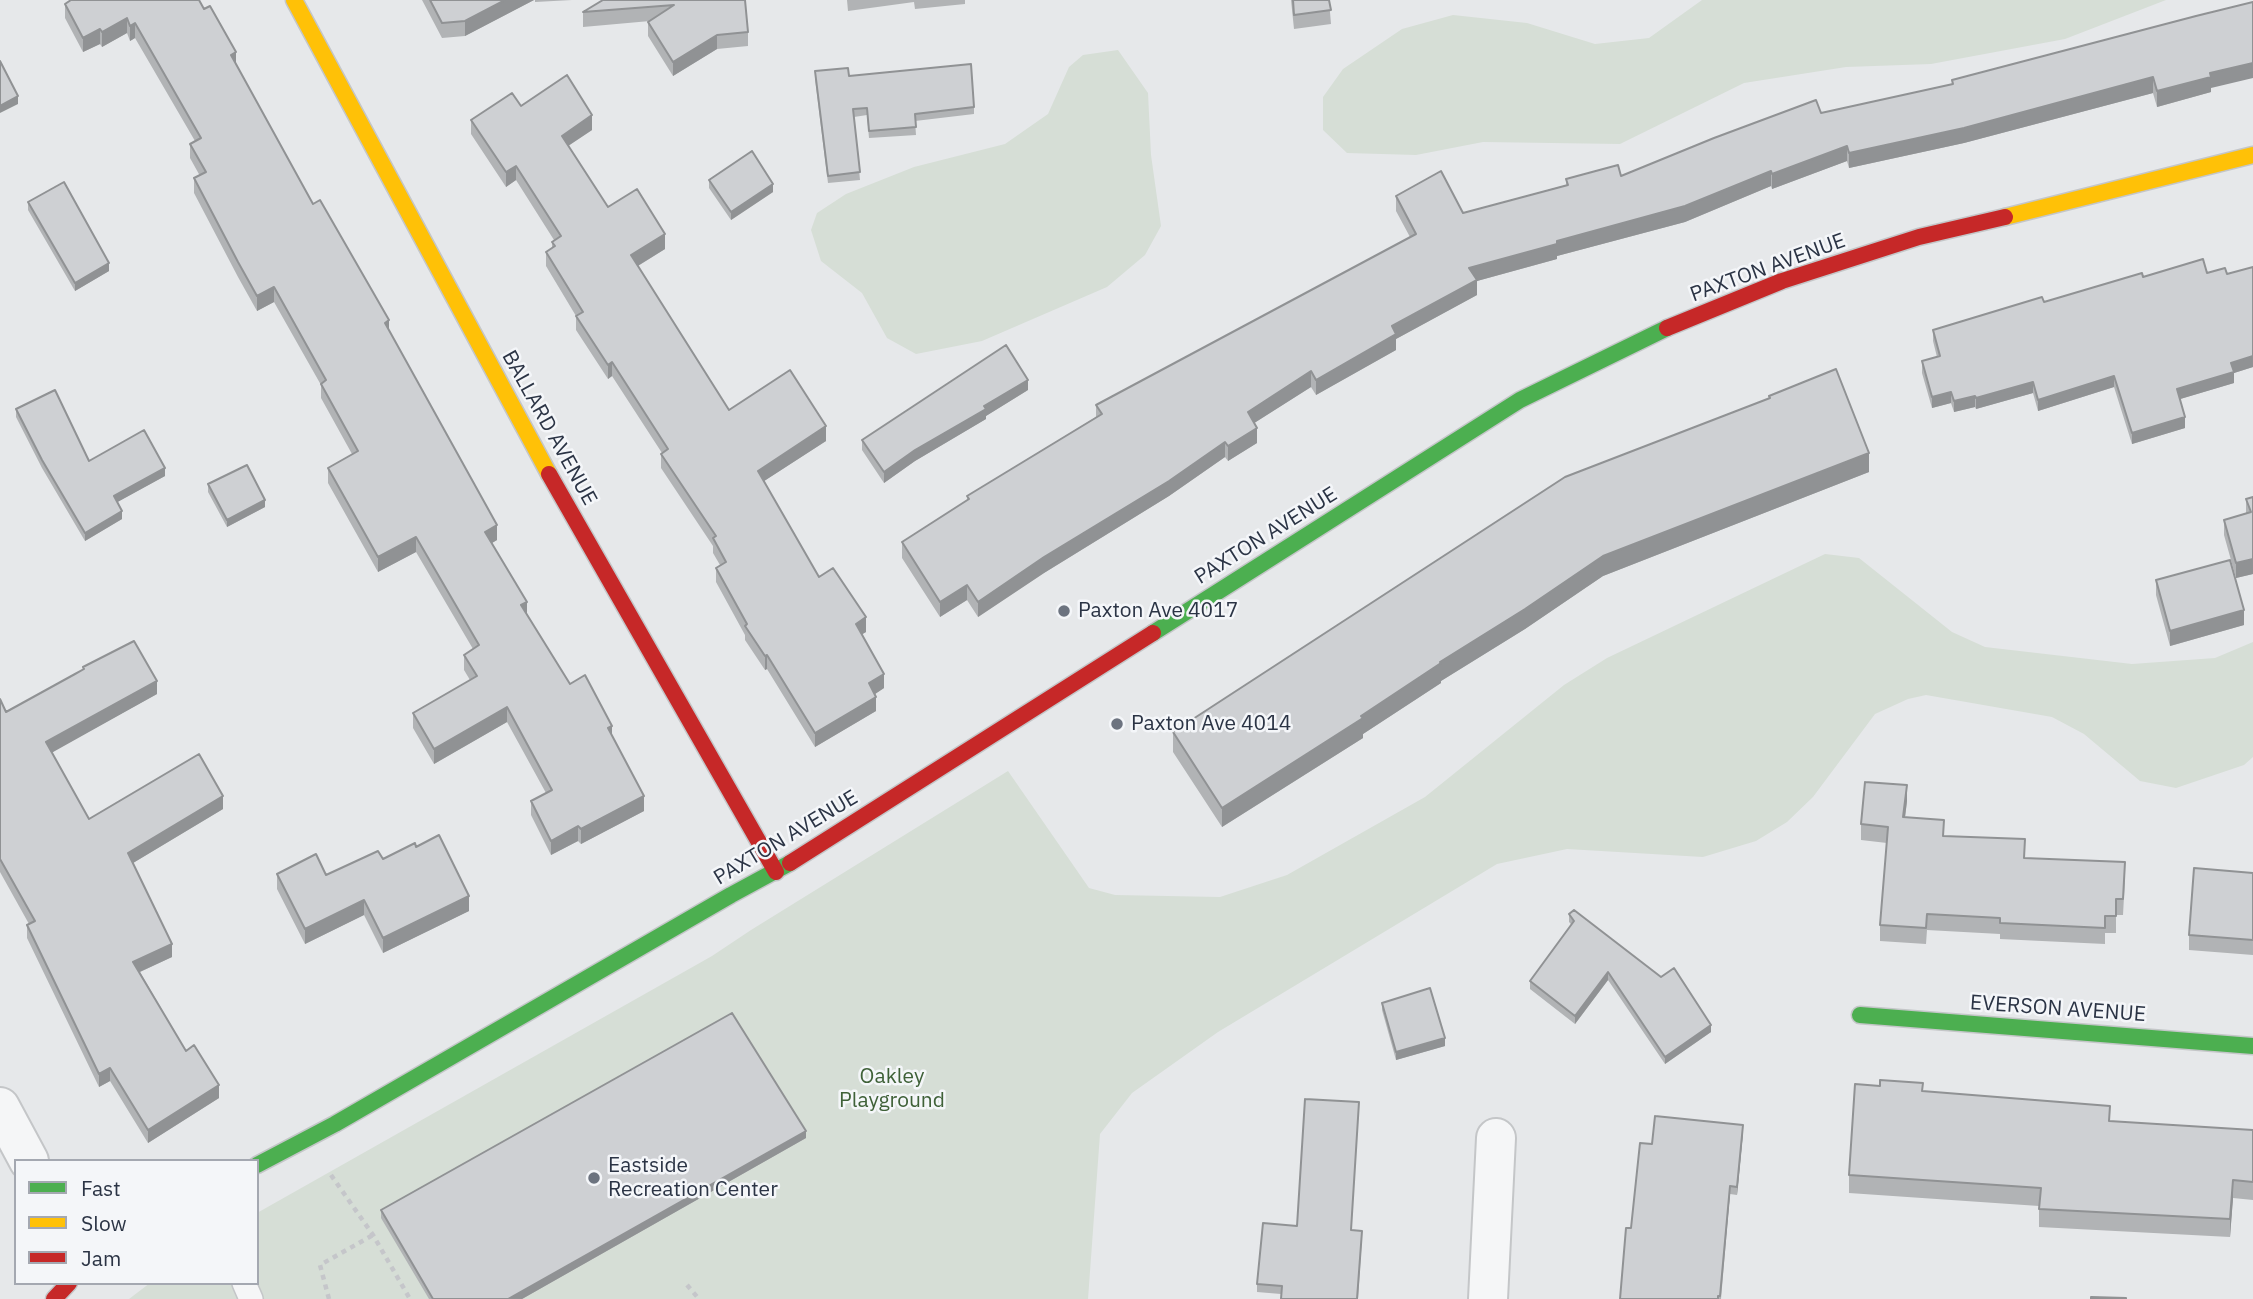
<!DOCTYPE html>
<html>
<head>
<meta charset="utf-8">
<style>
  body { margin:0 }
  #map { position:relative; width:2253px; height:1299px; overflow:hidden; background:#e6e8ea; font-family:"IBM Plex Sans",sans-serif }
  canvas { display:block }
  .legend { position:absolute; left:14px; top:1159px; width:245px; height:126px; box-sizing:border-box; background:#f4f6f9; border:2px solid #a4a8b1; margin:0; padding:9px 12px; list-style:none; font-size:21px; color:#2b3445 }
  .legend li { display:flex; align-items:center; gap:14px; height:35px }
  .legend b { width:35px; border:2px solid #a4a8b1 }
</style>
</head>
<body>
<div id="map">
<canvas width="2253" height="1299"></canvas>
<ul class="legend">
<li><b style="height:9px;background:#4caf50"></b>Fast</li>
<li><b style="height:9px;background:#ffc107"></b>Slow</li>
<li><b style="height:9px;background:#c62828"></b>Jam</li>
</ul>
</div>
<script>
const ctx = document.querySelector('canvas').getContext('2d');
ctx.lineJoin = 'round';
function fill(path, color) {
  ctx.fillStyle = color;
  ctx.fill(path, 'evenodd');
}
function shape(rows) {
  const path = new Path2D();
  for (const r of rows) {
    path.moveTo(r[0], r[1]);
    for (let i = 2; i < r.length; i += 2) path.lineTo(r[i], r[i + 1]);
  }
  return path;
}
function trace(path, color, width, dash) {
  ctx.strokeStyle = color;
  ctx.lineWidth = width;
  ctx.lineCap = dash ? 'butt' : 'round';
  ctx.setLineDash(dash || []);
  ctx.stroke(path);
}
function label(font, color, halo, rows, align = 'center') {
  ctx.font = font + ' "IBM Plex Sans",sans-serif';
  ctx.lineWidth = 5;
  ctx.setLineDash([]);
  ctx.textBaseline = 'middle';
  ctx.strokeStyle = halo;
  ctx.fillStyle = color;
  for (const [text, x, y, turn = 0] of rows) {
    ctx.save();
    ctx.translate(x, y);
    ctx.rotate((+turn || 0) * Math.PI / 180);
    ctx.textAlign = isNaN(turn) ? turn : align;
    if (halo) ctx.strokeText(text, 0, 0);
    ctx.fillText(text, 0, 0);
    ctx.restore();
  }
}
const green = shape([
  [1702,0,2166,0,2065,39,1931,64,1846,67,1744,83,1620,144,1483,142,1416,155,1347,153,1323,130,1323,97,1343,69,1402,29,1453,15,1527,23,1595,44,1649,38],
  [1118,50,1148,93,1151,155,1161,226,1145,255,1107,287,982,341,916,354,887,338,862,293,821,261,811,230,817,213,846,194,914,167,1005,144,1048,114,1069,67,1083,55],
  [1825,554,1859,558,1952,632,1985,647,2132,664,2215,658,2253,642,2253,757,2244,765,2176,788,2140,781,2084,734,2052,717,1926,695,1908,699,1875,714,1813,797,1787,822,1756,841,1703,857,1567,849,1497,864,1218,1032,1132,1093,1100,1134,1088,1299,129,1299,150,1283,257,1283,257,1213,712,956,751,930,1008,771,1089,888,1115,895,1220,897,1287,875,1425,797,1564,685,1607,658]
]);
const path = shape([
  [331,1175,373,1235,410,1299],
  [687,1285,699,1299],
  [329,1299,320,1265,373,1235]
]);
const lane = shape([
  [244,1283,251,1299]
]);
const street = shape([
  [0,1107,29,1161],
  [1488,1299,1496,1138]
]);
const fast = shape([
  [1153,633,1520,400,1667,328],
  [1860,1015,2253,1046],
  [257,1165,335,1124,731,895,790,863]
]);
const slow = shape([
  [294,0,549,474],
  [2005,217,2253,155]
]);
const jam = shape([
  [1667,328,1782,281,1919,237,2005,217],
  [549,474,776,872],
  [790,863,1153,633],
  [54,1299,69,1283]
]);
const wall = shape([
  [199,0,236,64,313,204,389,331,497,540,492,543,527,614,570,684,612,736,644,811,581,844,578,841,551,855,531,815,531,801,546,793,507,722,434,764,413,728,413,713,470,680,464,670,464,655,473,649,416,552,378,572,328,483,328,468,352,454,321,398,321,385,274,302,257,311,238,277,194,193,194,178,200,176,190,158,190,144,195,141,135,38,130,41,127,33,102,47,100,44,83,52,65,18,65,4],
  [422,0,534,0,465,36,442,38],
  [535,0,572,0,535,2],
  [745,0,748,32,748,46,717,49,673,76,648,36,648,22,650,21,583,27,583,12],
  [847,0,965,0,965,4,915,9,914,2,848,11],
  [1291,0,1329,0,1331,24,1294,29],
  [2196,16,2211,92,2157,107,2153,93,1964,143,1849,168,1847,161,1772,189,1771,186,1685,222,1557,256,1557,259,1477,281,1477,295,1396,339,1396,350,1316,395,1311,387,1254,423,1257,443,1228,461,1225,457,1169,496,1044,573,978,617,967,600,940,617,902,558,902,542,967,500,967,496,1096,417,1096,405,1410,237,1396,211,1396,196,1463,213,1566,185,1566,179,1621,176,1821,113,1952,84,1952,80],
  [815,71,974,107,974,114,915,121,916,135,869,138,867,115,854,117,860,180,828,183,815,79],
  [521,106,592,130,568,146,608,207,665,249,638,266,729,410,826,441,764,481,819,577,866,632,862,634,884,688,875,694,876,711,815,747,767,669,765,670,745,640,745,635,716,582,716,568,720,565,713,553,713,546,661,468,661,454,662,453,612,376,608,379,576,330,576,316,546,266,546,252,552,248,552,242,554,240,516,180,506,187,471,134,471,120],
  [709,180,773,192,731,220,709,188],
  [28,202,109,271,75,291,28,210],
  [2253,267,2253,367,2234,373,2234,383,2180,399,2185,428,2132,444,2114,387,2038,411,2033,393,1976,409,1975,407,1954,412,1951,403,1932,408,1922,373,1922,361,1937,357,1933,341,1933,330,2143,277,2207,273,2227,274],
  [1028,390,986,416,986,419,915,461,884,483,862,450,862,440],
  [1769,396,1869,472,1603,576,1525,629,1441,681,1441,683,1363,734,1363,738,1222,827,1173,752,1173,732,1769,398],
  [16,409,89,461,165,476,117,502,122,519,85,541,42,468,16,417],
  [208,484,265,507,227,527,208,492],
  [2253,497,2253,574,2236,578,2224,535,2224,520,2246,513,2246,499],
  [2156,580,2244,625,2170,646,2156,595],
  [83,667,157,694,51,752,89,819,223,809,133,863,172,957,140,972,186,1051,219,1098,148,1143,110,1081,99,1087,27,938,27,925,29,924,0,872,0,699,6,712,83,669],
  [1907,801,1905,817,1944,836,2025,858,2125,878,2123,915,2116,915,2116,933,2105,933,2105,944,2000,939,2000,934,1927,930,1926,944,1880,941,1880,925,1887,843,1861,840,1861,824],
  [416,847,469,911,383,953,364,915,305,944,277,889,277,874,326,875,383,859],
  [2253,873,2253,955,2189,950,2189,935],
  [1569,914,1711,1032,1665,1064,1608,980,1575,1024,1530,989,1530,981,1572,925,1569,922],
  [1382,1003,1445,1046,1396,1060,1382,1010],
  [1923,1091,2110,1121,2253,1130,2253,1200,2233,1198,2230,1237,2039,1227,2039,1206,1849,1193,1849,1175],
  [1743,1133,1737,1195,1730,1194,1721,1299,1620,1299,1631,1228,1652,1144],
  [806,1138,522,1299,429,1299,381,1218,381,1210],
  [1351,1230,1362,1238,1358,1299,1281,1299,1281,1294,1257,1292,1257,1284]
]);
const shadedWall = shape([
  [505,0,534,0,465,36,465,21],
  [127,18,127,33,102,47,102,32],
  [135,23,135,38,130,41,130,26],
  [100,29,100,44,83,52,83,38],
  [717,35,717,49,673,76,673,62],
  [236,52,236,67,231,55],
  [2253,53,2253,78,2211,88,2211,92,2157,107,2157,91,2210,73],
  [2153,77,2153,93,1964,143,1849,168,1849,153],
  [18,96,18,104,0,113,0,106],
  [592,115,592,130,562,150,562,136],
  [1847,146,1847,161,1772,189,1772,174],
  [516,166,516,180,506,187,506,172],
  [1771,171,1771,186,1685,222,1557,256,1557,259,1477,281,1477,295,1396,339,1396,350,1316,395,1316,380,1392,326,1469,268,1557,241],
  [773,184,773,192,731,220,731,212],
  [665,234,665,249,631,270,631,255],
  [109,263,109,271,75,291,75,283],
  [274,287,274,302,257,311,257,296],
  [389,320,389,335,385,323],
  [2253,356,2253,367,2234,373,2234,383,2177,400,2177,389,2231,363],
  [612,362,612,376,608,379,608,365],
  [1311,371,1311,387,1248,427,1248,412],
  [2114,376,2114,387,2038,411,2038,400],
  [1028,380,1028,390,986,416,986,419,915,461,884,483,884,472,915,450,984,406],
  [2033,382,2033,393,1976,409,1976,398],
  [1951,392,1951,403,1932,408,1932,397],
  [1975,396,1975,407,1954,412,1954,401],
  [2185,417,2185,428,2132,444,2132,433],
  [826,426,826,441,758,485,758,471],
  [1257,428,1257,443,1228,461,1228,446],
  [1225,442,1225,457,1169,496,1044,573,978,617,978,602,1044,557],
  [1869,453,1869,472,1603,576,1525,629,1441,681,1441,683,1363,734,1363,738,1222,827,1222,808,1361,716,1440,662,1603,556],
  [165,468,165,476,114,504,114,496],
  [265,500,265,507,227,527,227,520],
  [122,511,122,519,85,541,85,533],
  [497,525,497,540,485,547,485,532],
  [416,537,416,552,378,572,378,557],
  [2253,559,2253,574,2236,578,2236,563],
  [967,585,967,600,940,617,940,602],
  [527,602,527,617,521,605],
  [2244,610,2244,625,2170,646,2170,631],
  [866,617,866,632,856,638,856,624],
  [767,655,767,669,765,670,765,656],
  [884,674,884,688,869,698,869,683],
  [157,681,157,694,46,756,46,742],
  [876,697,876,711,815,747,815,733],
  [507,707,507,722,434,764,434,749],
  [612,726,612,741,608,728],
  [1907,785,1907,801,1903,833,1903,817],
  [223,796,223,809,128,866,128,853],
  [644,796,644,811,581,844,581,829],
  [578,826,578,841,551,855,551,841],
  [469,896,469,911,383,953,383,938],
  [364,900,364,915,305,944,305,929],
  [172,944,172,957,133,975,133,962],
  [1608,972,1608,980,1575,1024,1575,1016],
  [1711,1025,1711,1032,1665,1064,1665,1057],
  [1445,1038,1445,1046,1396,1060,1396,1052],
  [110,1068,110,1081,99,1087,99,1074],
  [219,1085,219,1098,148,1143,148,1130],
  [1743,1125,1743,1133,1737,1195,1737,1187],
  [806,1131,806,1138,522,1299,508,1299],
  [2233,1180,2233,1198,2230,1237,2230,1219],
  [1730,1186,1730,1194,1720,1299,1720,1296]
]);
const building = shape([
  [71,0,199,0,204,9,210,6,236,52,231,55,313,204,320,200,389,320,385,323,497,525,485,532,527,602,521,605,570,684,585,675,612,726,608,728,644,796,581,829,578,826,551,841,531,801,552,790,507,707,434,749,413,713,477,676,464,655,479,645,416,537,378,557,328,468,358,451,321,384,326,380,274,287,257,296,238,262,194,178,206,172,190,144,201,138,135,23,130,26,127,18,102,32,100,29,83,38,65,4,71,0],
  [430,0,505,0,465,21,442,23,430,0],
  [603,0,745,0,748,32,717,35,673,62,648,22,674,5,583,12,603,0],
  [1293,0,1329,0,1331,10,1294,15,1293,0],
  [2253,2,2253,63,2210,73,2211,77,2157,91,2153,77,1964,128,1849,153,1847,146,1772,174,1771,171,1685,206,1557,241,1557,244,1469,268,1477,280,1392,326,1396,334,1316,380,1311,371,1248,412,1257,428,1228,446,1225,442,1169,481,1044,557,978,602,967,585,940,602,902,542,969,499,967,496,1102,414,1096,405,1416,234,1396,196,1441,171,1463,213,1568,185,1566,179,1618,165,1621,176,1714,138,1816,100,1821,113,1953,84,1952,80,2196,16,2253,2],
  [0,61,18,96,0,106,0,61],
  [971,64,974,107,915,114,916,127,869,131,867,108,853,109,860,172,828,176,815,71,848,68,849,76,971,64],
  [567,75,592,115,562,136,608,207,637,189,665,234,631,255,729,410,790,370,826,426,758,471,819,577,833,568,866,617,856,624,884,674,869,683,876,697,815,733,767,655,765,656,745,626,747,624,716,568,726,562,713,538,716,536,661,454,668,449,612,362,608,365,576,316,583,312,546,252,555,246,552,242,561,236,516,166,506,172,471,120,512,93,521,106,567,75],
  [752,151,773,184,731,212,709,180,752,151],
  [64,182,109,263,75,283,28,202,64,182],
  [2203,259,2207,273,2225,268,2227,274,2253,267,2253,356,2231,363,2234,372,2177,389,2185,417,2132,433,2114,376,2038,400,2033,382,1976,398,1975,396,1954,401,1951,392,1932,397,1922,361,1940,356,1933,330,2042,297,2044,302,2142,273,2143,277,2203,259],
  [1006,345,1028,380,984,406,986,409,915,450,884,472,862,440,1006,345],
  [1836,369,1869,453,1603,556,1525,609,1440,662,1441,663,1361,716,1363,718,1222,808,1173,732,1565,477,1770,398,1769,396,1836,369],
  [55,390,89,461,144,430,165,468,114,496,122,511,85,533,42,460,16,409,55,390],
  [247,465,265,500,227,520,208,484,247,465],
  [2253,497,2253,559,2236,563,2224,520,2251,512,2246,499,2253,497],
  [2230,560,2244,610,2170,631,2156,580,2230,560],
  [134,641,157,681,46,742,89,819,199,754,223,796,128,853,172,944,133,962,186,1051,194,1045,219,1085,148,1130,110,1068,99,1074,27,925,35,921,0,859,0,699,6,712,75,674,84,669,83,667,134,641],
  [1865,782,1907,785,1903,817,1944,820,1943,836,2025,839,2024,858,2125,862,2123,899,2116,899,2116,916,2105,916,2105,928,2000,923,2000,918,1927,914,1926,928,1880,925,1888,827,1861,824,1865,782],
  [439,835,469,896,383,938,364,900,305,929,277,874,316,854,326,875,378,851,383,859,415,843,416,847,439,835],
  [2194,868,2253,873,2253,940,2189,935,2194,868],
  [1574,910,1661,977,1674,968,1711,1025,1665,1057,1608,972,1575,1016,1530,981,1574,921,1569,914,1574,910],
  [1430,988,1445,1038,1396,1052,1382,1003,1430,988],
  [732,1013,806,1131,508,1299,433,1299,381,1210,732,1013],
  [1880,1080,1923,1083,1922,1091,2110,1106,2109,1121,2253,1130,2253,1182,2233,1180,2230,1219,2039,1209,2041,1188,1849,1175,1855,1084,1880,1086,1880,1080],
  [1305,1099,1359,1102,1351,1230,1362,1231,1357,1299,1281,1299,1282,1286,1257,1284,1263,1223,1297,1226,1305,1099],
  [1655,1116,1743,1125,1737,1187,1730,1186,1720,1296,1718,1296,1718,1299,1620,1299,1626,1228,1631,1228,1640,1143,1652,1144,1655,1116],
  [2091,1297,2126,1298,2126,1299,2091,1299,2091,1297]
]);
const markers = [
  [1064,611,7,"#6c737f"],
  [1117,724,7,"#6c737f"],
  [594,1178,7,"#6c737f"]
];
const streetNames = [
  ["PAXTON AVENUE",1768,268,-20],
  ["BALLARD AVENUE",549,428,61],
  ["PAXTON AVENUE",1266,536,-32],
  ["PAXTON AVENUE",786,838,-31],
  ["EVERSON AVENUE",2058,1009,4]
];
const poiNames = [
  ["Paxton Ave 4017",1078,611],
  ["Paxton Ave 4014",1131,724],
  ["Eastside",608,1166],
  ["Recreation Center",608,1190]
];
const parkNames = [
  ["Oakley",892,1077],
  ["Playground",892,1101]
];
fill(green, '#d6ded6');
trace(lane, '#c4c6c8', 26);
trace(street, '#c4c6c8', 42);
trace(fast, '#c4c6c8', 19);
trace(slow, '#c4c6c8', 19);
trace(jam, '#c4c6c8', 19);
trace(path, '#c5c6ca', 4.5, [5, 5]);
trace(lane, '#f5f6f7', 23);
trace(street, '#f5f6f7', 38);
trace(fast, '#4caf50', 16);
trace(slow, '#ffc107', 16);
trace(jam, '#c62828', 16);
fill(wall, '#b1b3b5');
fill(shadedWall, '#909294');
fill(building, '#ced0d3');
trace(building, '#909294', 2);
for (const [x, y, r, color] of markers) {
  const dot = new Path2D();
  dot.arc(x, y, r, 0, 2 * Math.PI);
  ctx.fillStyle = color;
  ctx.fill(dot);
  trace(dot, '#f4f6f9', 2.5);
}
label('21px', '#2b3445', '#f4f6f9', streetNames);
label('21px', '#2b3445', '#f4f6f9', poiNames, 'left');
label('21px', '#3f6138', '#f4f6f9', parkNames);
</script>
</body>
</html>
